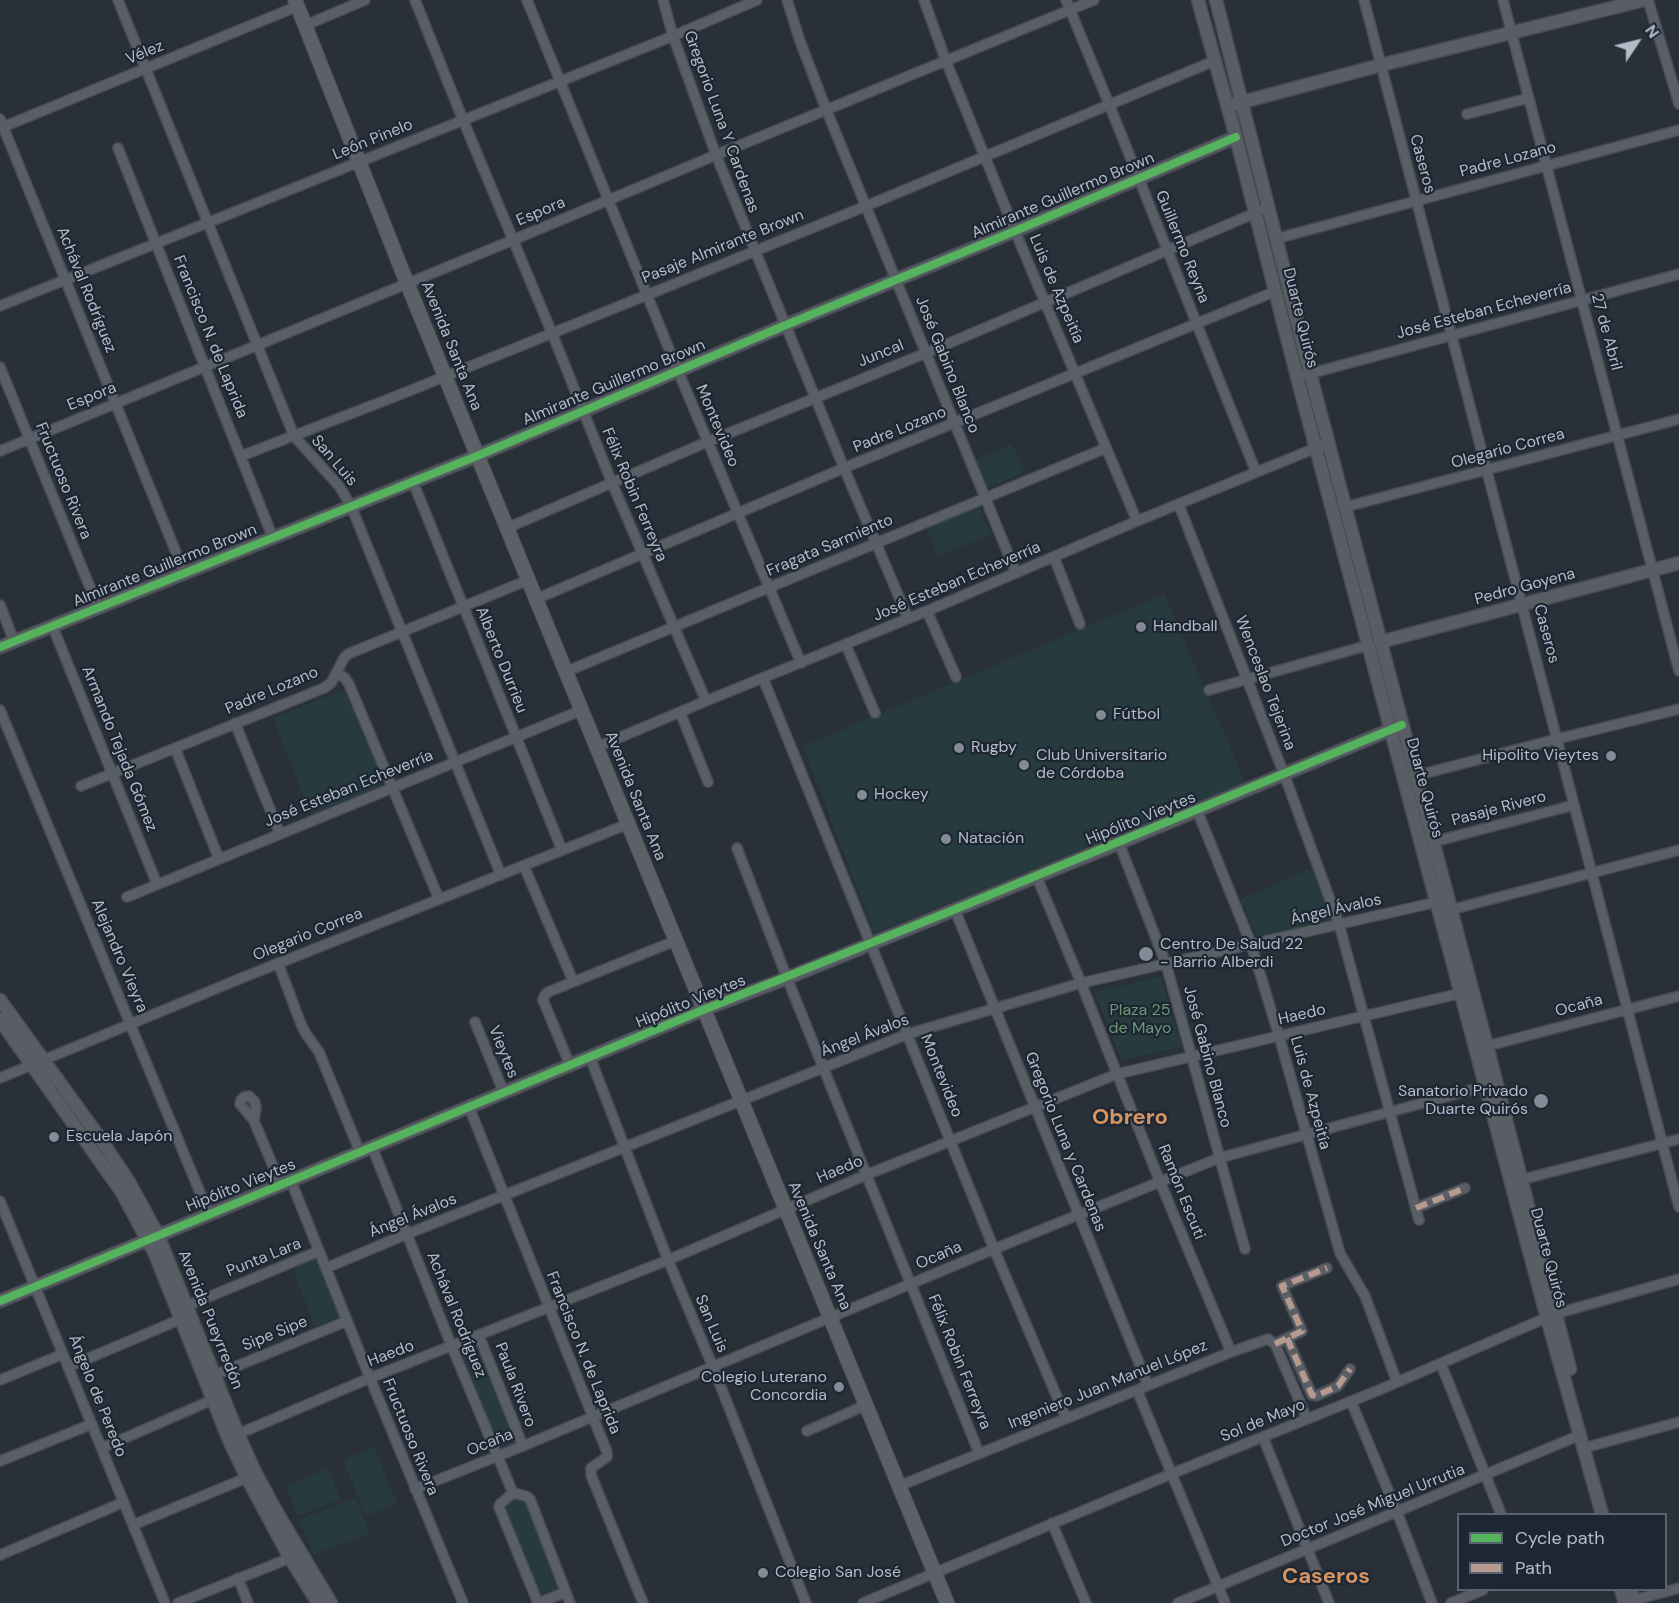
<!DOCTYPE html>
<html>
<head>
<meta charset="utf-8">
<style>
  body { margin:0 }
  #map { position:relative; width:1679px; height:1603px; overflow:hidden; background:#2a3038; font-family:"DM Sans",sans-serif }
  canvas { display:block }
  .legend { position:absolute; left:1457px; top:1513px; width:210px; height:78px; box-sizing:border-box; background:#1d2633; border:2px solid #59626f; margin:0; padding:8px 10px; list-style:none; font-size:18px; color:#b4bcc9 }
  .legend li { display:flex; align-items:center; gap:12px; height:30px }
  .legend b { width:30px; border:2px solid #59626f }
  .north { position:absolute; left:1607px; top:12px; width:60px; height:60px; -webkit-text-stroke:4px #1d2633; paint-order:stroke; rotate:55deg; font-size:16px; font-weight:700; line-height:24px; text-align:center; color:#b4bcc9 }
  .north::after { content:''; display:block; margin:auto; width:21px; height:27px; background:#b4bcc9; clip-path:polygon(50% 0,100% 100%,50% 72%,0 100%) }
</style>
</head>
<body>
<div id="map">
<canvas width="1679" height="1603"></canvas>
<ul class="legend">
<li><b style="height:8px;background:#56b35d"></b>Cycle path</li>
<li><b style="height:8px;background:#b69a8f"></b>Path</li>
</ul>
<div class="north">N</div>
</div>
<script>
const ctx = document.querySelector('canvas').getContext('2d');
ctx.lineJoin = 'round';
function fill(path, color) {
  ctx.fillStyle = color;
  ctx.fill(path, 'evenodd');
}
function shape(rows) {
  const path = new Path2D();
  for (const r of rows) {
    path.moveTo(r[0], r[1]);
    for (let i = 2; i < r.length; i += 2) path.lineTo(r[i], r[i + 1]);
  }
  return path;
}
function trace(path, color, width, dash) {
  ctx.strokeStyle = color;
  ctx.lineWidth = width;
  ctx.lineCap = dash ? 'butt' : 'round';
  ctx.setLineDash(dash || []);
  ctx.stroke(path);
}
function label(font, color, halo, rows, align = 'center') {
  ctx.font = font + ' "DM Sans",sans-serif';
  ctx.lineWidth = 4.5;
  ctx.setLineDash([]);
  ctx.textBaseline = 'middle';
  ctx.strokeStyle = halo;
  ctx.fillStyle = color;
  for (const [text, x, y, turn = 0] of rows) {
    ctx.save();
    ctx.translate(x, y);
    ctx.rotate((+turn || 0) * Math.PI / 180);
    ctx.textAlign = isNaN(turn) ? turn : align;
    if (halo) ctx.strokeText(text, 0, 0);
    ctx.fillText(text, 0, 0);
    ctx.restore();
  }
}
const green = shape([
  [1012,444,1025,472,987,488,974,460],
  [979,506,991,534,938,557,926,528],
  [1164,594,1246,784,874,933,803,746],
  [346,689,385,786,311,815,273,718],
  [1312,868,1330,920,1258,939,1241,899],
  [1161,976,1182,1047,1121,1060,1095,992],
  [316,1257,341,1317,315,1327,292,1267],
  [477,1339,518,1442,500,1450,459,1347],
  [374,1447,397,1503,366,1516,343,1460],
  [328,1468,341,1499,298,1516,286,1486],
  [514,1496,528,1502,564,1591,539,1601,501,1508],
  [356,1497,370,1533,314,1555,299,1520]
]);
const street = shape([
  [118,0,294,436,339,486,351,506,501,875],
  [415,0,463,120,552,333,612,483,706,701],
  [527,0,678,371,801,663],
  [663,0,673,36,716,155,844,468,908,618],
  [787,0,800,41,826,109,1016,573],
  [924,0,946,61,1015,231,1137,521],
  [1066,0,1109,104,1256,472],
  [1364,0,1679,1207],
  [1503,0,1679,671],
  [1648,0,1679,104],
  [306,25,365,0],
  [1467,114,1529,98],
  [0,119,184,572],
  [3,127,298,6],
  [118,148,273,538],
  [1275,239,1679,130],
  [0,306,673,36,757,0],
  [0,367,98,607],
  [1305,375,1679,274],
  [0,451,513,240,716,155,1094,0],
  [241,456,394,397,647,295,866,206,1214,61],
  [413,482,562,850],
  [1179,505,1284,774,1339,924,1419,1220],
  [1345,507,1679,419],
  [507,528,707,442,926,353,1267,208],
  [1054,557,1080,624],
  [536,599,844,468,1276,291],
  [0,605,14,641],
  [927,611,956,677],
  [52,625,157,884],
  [846,645,875,713],
  [565,672,1106,448],
  [337,673,345,678,349,684,439,899],
  [763,678,994,1249,1066,1418],
  [1209,690,1369,645],
  [0,710,209,1214],
  [680,712,708,782],
  [235,723,280,834],
  [597,747,706,701,927,611,1137,521,1328,443],
  [175,748,219,859],
  [1411,777,1557,739,1679,709],
  [81,786,324,688,331,683,344,658,348,654,528,580],
  [1197,810,1251,944,1279,1036,1340,1253,1365,1296,1397,1382],
  [1433,842,1574,805],
  [1119,843,1166,964,1245,1249],
  [737,848,787,978,979,1453],
  [524,866,573,981],
  [1036,875,1081,983,1160,1182,1231,1352],
  [127,897,582,710],
  [955,910,1148,1385],
  [1450,910,1679,850],
  [278,963,301,1024,306,1034,319,1052,360,1152],
  [475,1022,504,1093],
  [1487,1046,1679,996],
  [590,1057,668,1260,713,1367,806,1603],
  [570,1065,543,1000,545,995,548,992,675,941],
  [0,1078,244,977,628,824],
  [469,1107,607,1452,607,1457,591,1468,591,1475,643,1603],
  [254,1121,240,1104,241,1100,244,1097,249,1096,255,1102,256,1108,254,1121,281,1185],
  [372,1147,452,1347,513,1493],
  [291,1181,370,1378,463,1603],
  [1516,1181,1679,1139],
  [0,1201,165,1603],
  [1416,1208,1465,1188],
  [326,1268,407,1234,908,1034,1081,983,1437,902],
  [187,1306,319,1251],
  [479,1336,523,1446],
  [1287,1338,1312,1395,1316,1396,1338,1386,1350,1369],
  [1275,1344,1302,1331,1282,1286,1327,1268],
  [1441,1364,1501,1514],
  [68,1367,181,1319],
  [215,1375,347,1321],
  [0,1380,63,1354],
  [1137,1390,1225,1603],
  [1351,1401,1397,1512,1432,1603],
  [807,1431,866,1405],
  [238,1434,370,1378,668,1260,866,1175,1117,1074,1466,992],
  [1263,1437,1329,1603],
  [1591,1446,1679,1422],
  [102,1448,212,1400],
  [0,1461,92,1424],
  [899,1486,1231,1352,1268,1339,1275,1344,1307,1419],
  [415,1489,523,1446,994,1249,1219,1158,1486,1086],
  [1052,1523,1086,1603],
  [133,1525,251,1476],
  [0,1555,124,1502],
  [238,1578,248,1603],
  [1634,1600,1679,1588],
  [178,1603,290,1558],
  [538,1603,499,1507,500,1504,513,1493,526,1496,530,1499,570,1603],
  [539,1603,566,1592],
  [863,1603,1171,1474,1379,1390,1555,1314,1679,1279],
  [1178,1603,1580,1435],
  [1451,1603,1483,1590]
]);
const secondary = shape([
  [1198,0,1236,137,1297,377,1547,1318,1602,1514],
  [1216,0,1310,373,1487,1046,1570,1369],
  [1235,104,1381,65,1644,0],
  [1380,642,1679,563],
  [0,647,477,456,786,325,1015,231,1236,137],
  [0,1000,99,1137,129,1182,158,1235,238,1434,256,1474,279,1516,331,1603],
  [0,1020,121,1191,155,1254,229,1440,247,1478,290,1558,318,1603],
  [0,1301,703,1010,787,978,1119,843,1397,727],
  [1621,1590,1625,1603],
  [1631,1590,1635,1603]
]);
const primary = shape([
  [295,0,407,283,507,528,947,1603]
]);
const quiet = shape([
  [1416,1208,1465,1188],
  [1287,1338,1312,1395,1316,1396,1338,1386,1350,1369],
  [1275,1344,1302,1331,1282,1286,1327,1268]
]);
const cycleway = shape([
  [0,647,477,456,786,325,1015,231,1236,137],
  [0,1301,703,1010,946,913,1402,725]
]);
const markers = [
  [1141,627,6,"#848b96"],
  [1101,715,6,"#848b96"],
  [959,748,6,"#848b96"],
  [1611,756,6,"#848b96"],
  [1024,765,6,"#848b96"],
  [862,795,6,"#848b96"],
  [946,839,6,"#848b96"],
  [1146,954,8,"#848b96"],
  [1541,1101,8,"#848b96"],
  [54,1137,6,"#848b96"],
  [839,1387,6,"#848b96"],
  [763,1573,6,"#848b96"]
];
const streetNames = [
  ["Vélez",145,53,-22],
  ["Gregorio Luna Y Cardenas",721,122,70],
  ["León Pinelo",373,140,-22],
  ["Padre Lozano",1508,160,-15],
  ["Caseros",1422,164,75],
  ["Almirante Guillermo Brown",1063,196,-23],
  ["Espora",541,212,-23],
  ["Pasaje Almirante Brown",723,247,-22],
  ["Guillermo Reyna",1182,247,68],
  ["Luis de Azpeitía",1056,289,67],
  ["Achával Rodríguez",86,290,68],
  ["José Esteban Echeverría",1484,311,-15],
  ["Duarte Quirós",1300,318,76],
  ["27 de Abril",1606,332,75],
  ["Francisco N. de Laprida",210,337,68],
  ["Avenida Santa Ana",451,346,68],
  ["Juncal",881,354,-22],
  ["José Gabino Blanco",947,365,68],
  ["Almirante Guillermo Brown",614,383,-23],
  ["Espora",92,397,-22],
  ["Montevideo",717,426,67],
  ["Padre Lozano",900,430,-22],
  ["Olegario Correa",1508,449,-15],
  ["San Luis",334,461,49],
  ["Fructuoso Rivera",63,481,68],
  ["Félix Robin Ferreyra",634,495,67],
  ["Fragata Sarmiento",830,546,-23],
  ["Almirante Guillermo Brown",165,566,-22],
  ["José Esteban Echeverría",957,582,-23],
  ["Pedro Goyena",1525,587,-15],
  ["Caseros",1546,634,75],
  ["Alberto Durrieu",501,660,68],
  ["Wenceslao Tejerina",1265,683,69],
  ["Padre Lozano",272,691,-23],
  ["Armando Tejada Gómez",119,749,68],
  ["Duarte Quirós",1424,788,75],
  ["José Esteban Echeverría",349,789,-22],
  ["Avenida Santa Ana",635,796,68],
  ["Pasaje Rivero",1499,809,-15],
  ["Hipólito Vieytes",1141,819,-22],
  ["Ángel Ávalos",1336,910,-13],
  ["Olegario Correa",308,935,-22],
  ["Alejandro Vieyra",119,956,67],
  ["Hipólito Vieytes",691,1002,-22],
  ["Ocaña",1579,1006,-15],
  ["Haedo",1302,1015,-13],
  ["Ángel Ávalos",865,1036,-21],
  ["Vieytes",503,1052,68],
  ["José Gabino Blanco",1207,1057,75],
  ["Montevideo",941,1076,68],
  ["Luis de Azpeitía",1310,1093,75],
  ["Gregorio Luna y Cardenas",1065,1142,68],
  ["Haedo",840,1170,-23],
  ["Hipólito Vieytes",241,1186,-22],
  ["Ramón Escuti",1181,1192,68],
  ["Ángel Ávalos",413,1216,-22],
  ["Avenida Santa Ana",819,1246,67],
  ["Ocaña",939,1256,-23],
  ["Punta Lara",264,1258,-22],
  ["Duarte Quirós",1548,1258,75],
  ["Achával Rodríguez",456,1315,68],
  ["Avenida Pueyrredón",210,1320,68],
  ["San Luis",711,1324,67],
  ["Sipe Sipe",275,1334,-22],
  ["Francisco N. de Laprida",583,1353,68],
  ["Haedo",391,1354,-21],
  ["Félix Robin Ferreyra",959,1362,68],
  ["Paula Rivero",515,1385,69],
  ["Ingeniero Juan Manuel López",1108,1385,-22],
  ["Ángelo de Peredo",97,1396,68],
  ["Sol de Mayo",1263,1421,-22],
  ["Fructuoso Rivera",410,1437,68],
  ["Ocaña",490,1443,-22],
  ["Doctor José Miguel Urrutia",1373,1506,-22]
];
const poiNames = [
  ["Handball",1153,627],
  ["Fútbol",1113,715],
  ["Rugby",971,748],
  ["Club Universitario",1036,756],
  ["de Córdoba",1036,774],
  ["Hipolito Vieytes",1599,756,"right"],
  ["Hockey",874,795],
  ["Natación",958,839],
  ["Centro De Salud 22",1160,945],
  ["- Barrio Alberdi",1160,963],
  ["Sanatorio Privado",1528,1092,"right"],
  ["Duarte Quirós",1528,1110,"right"],
  ["Escuela Japón",66,1137],
  ["Colegio Luterano",827,1378,"right"],
  ["Concordia",827,1396,"right"],
  ["Colegio San José",775,1573]
];
const parkNames = [
  ["Plaza 25",1140,1011],
  ["de Mayo",1140,1029]
];
const districtNames = [
  ["Obrero",1130,1118],
  ["Caseros",1326,1577]
];
fill(green, '#273a3e');
trace(street, '#484c53', 12);
trace(secondary, '#484c53', 15);
trace(primary, '#484c55', 16);
trace(street, '#5a5e66', 9);
trace(secondary, '#595d64', 12);
trace(primary, '#5c6168', 14);
trace(quiet, '#b69a8f', 6, [12, 6]);
trace(cycleway, '#56b35d', 8);
for (const [x, y, r, color] of markers) {
  const dot = new Path2D();
  dot.arc(x, y, r, 0, 2 * Math.PI);
  ctx.fillStyle = color;
  ctx.fill(dot);
  trace(dot, '#1d2633', 2);
}
label('16px', '#b4bcc9', '#1d2633', streetNames);
label('16px', '#b4bcc9', '#1d2633', poiNames, 'left');
label('16px', '#6b9a76', '#1d2633', parkNames);
label('bold 22px', '#d59563', '#1d2633', districtNames);
</script>
</body>
</html>
